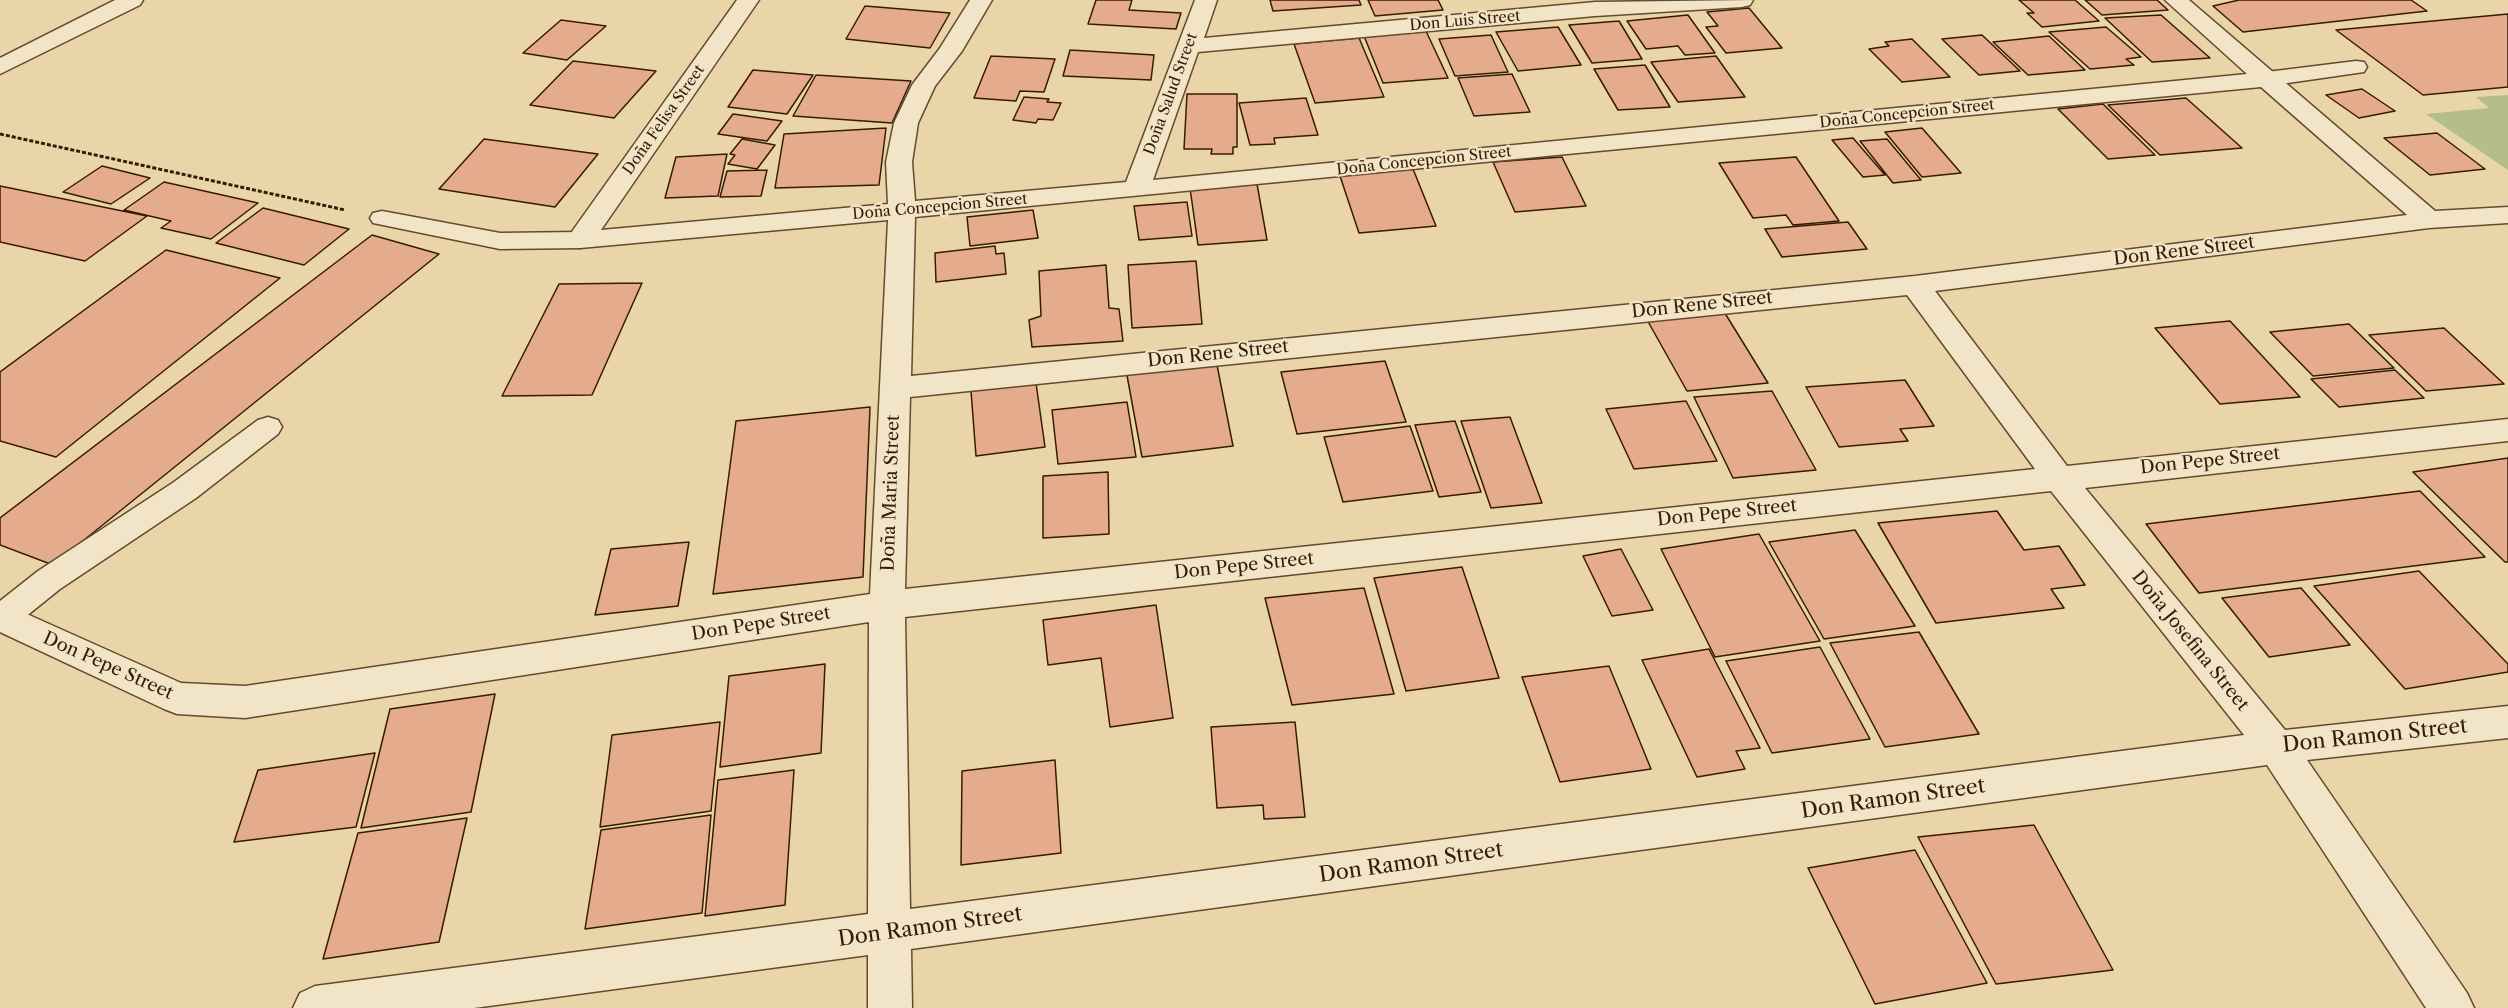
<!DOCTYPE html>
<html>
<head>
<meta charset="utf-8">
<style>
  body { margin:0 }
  canvas { display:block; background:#ead5a9 }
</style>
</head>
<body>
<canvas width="2508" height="1008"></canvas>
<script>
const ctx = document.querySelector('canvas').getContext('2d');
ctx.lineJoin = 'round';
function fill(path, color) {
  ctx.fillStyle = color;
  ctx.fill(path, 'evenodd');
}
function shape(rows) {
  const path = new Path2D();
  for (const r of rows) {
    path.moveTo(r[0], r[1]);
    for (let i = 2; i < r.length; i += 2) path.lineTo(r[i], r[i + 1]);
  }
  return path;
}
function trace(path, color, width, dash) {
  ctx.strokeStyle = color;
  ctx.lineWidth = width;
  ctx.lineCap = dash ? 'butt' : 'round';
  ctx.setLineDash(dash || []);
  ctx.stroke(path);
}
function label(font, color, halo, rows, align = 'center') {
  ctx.font = font + ' "Libre Caslon Text",serif';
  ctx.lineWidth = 4.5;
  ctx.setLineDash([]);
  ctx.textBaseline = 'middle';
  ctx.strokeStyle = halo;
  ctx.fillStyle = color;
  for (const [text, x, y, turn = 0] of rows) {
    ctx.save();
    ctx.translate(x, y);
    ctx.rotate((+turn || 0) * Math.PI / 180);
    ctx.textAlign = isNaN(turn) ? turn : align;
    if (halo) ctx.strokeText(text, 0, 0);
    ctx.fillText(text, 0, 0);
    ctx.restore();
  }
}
const green = shape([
  [2508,95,2508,170,2426,114,2489,108,2476,97]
]);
const building = shape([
  [1096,0,1132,0,1129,10,1181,13,1176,29,1088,24,1096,0],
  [1270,0,1359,0,1361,5,1273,11,1270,0],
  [1368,0,1438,0,1443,10,1375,16,1368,0],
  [2019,0,2075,0,2099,21,2042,27,2027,13,2034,13,2019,0],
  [2085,0,2157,0,2168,10,2102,15,2085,0],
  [2239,0,2411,0,2427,11,2243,32,2213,6,2239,0],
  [865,6,950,13,930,48,846,39,865,6],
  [1749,8,1782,48,1726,53,1706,27,1718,26,1707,12,1749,8],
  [2508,14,2508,87,2423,95,2336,30,2508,14],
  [1688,15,1715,53,1685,55,1678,46,1646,49,1627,21,1688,15],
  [2161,15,2210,58,2152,62,2105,18,2161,15],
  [561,20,606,26,567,60,523,53,561,20],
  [1619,21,1642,59,1592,63,1569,25,1619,21],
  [1558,27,1581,65,1518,71,1496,32,1558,27],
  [2106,27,2141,57,2126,59,2134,65,2090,69,2049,32,2106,27],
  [1426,31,1448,78,1383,83,1364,36,1426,31],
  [1491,35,1508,72,1455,76,1439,39,1491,35],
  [1982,35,2020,71,1979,75,1942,39,1982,35],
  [2049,36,2085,70,2028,75,1993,42,2049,36],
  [1359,38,1384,97,1315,103,1294,44,1359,38],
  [1912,39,1950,77,1902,82,1869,49,1889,46,1885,42,1912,39],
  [1070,50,1154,55,1151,80,1063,76,1070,50],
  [991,56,1055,59,1044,92,1020,91,1016,101,974,98,991,56],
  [1716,56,1745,97,1678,102,1651,62,1716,56],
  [573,61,656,71,614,118,530,105,573,61],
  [1645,65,1670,107,1618,110,1594,69,1645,65],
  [753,70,813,75,787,114,728,107,753,70],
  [1512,74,1530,112,1474,116,1458,78,1512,74],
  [816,75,911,81,892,123,793,116,816,75],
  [2362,89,2395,111,2359,118,2326,95,2362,89],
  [1187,94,1237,94,1237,147,1233,147,1233,154,1211,154,1212,149,1184,149,1187,94],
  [1024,97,1049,99,1047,102,1061,103,1053,120,1038,119,1036,123,1013,120,1024,97],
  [1306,98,1318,135,1274,138,1275,144,1250,145,1239,103,1306,98],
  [2186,98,2242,148,2160,155,2108,105,2186,98],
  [2103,104,2155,155,2108,159,2058,109,2103,104],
  [733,114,782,121,767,141,718,134,733,114],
  [886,128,879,185,775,188,784,134,886,128],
  [1922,128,1961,173,1922,177,1885,132,1922,128],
  [2437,133,2485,169,2430,175,2384,138,2437,133],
  [1853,138,1885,175,1863,177,1832,140,1853,138],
  [484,139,598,154,555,207,439,189,484,139],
  [742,139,775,145,757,169,728,164,735,155,730,154,742,139],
  [1887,139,1921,180,1893,183,1860,141,1887,139],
  [727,154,718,196,665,198,676,157,727,154],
  [1562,157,1586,206,1515,212,1493,162,1562,157],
  [1796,157,1839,221,1793,225,1786,215,1753,218,1719,163,1796,157],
  [1411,164,1436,226,1359,233,1338,170,1411,164],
  [102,166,150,178,111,204,63,192,102,166],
  [767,170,761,196,720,197,727,171,767,170],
  [164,182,258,203,211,239,161,228,171,221,124,210,164,182],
  [1257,184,1267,240,1198,245,1190,188,1257,184],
  [0,186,147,216,85,261,0,242,0,186],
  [1187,202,1192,236,1139,240,1134,206,1187,202],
  [263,208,349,229,304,265,216,243,263,208],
  [1033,210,1038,238,970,246,967,217,1033,210],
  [1848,222,1867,249,1782,257,1765,229,1848,222],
  [372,235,439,254,53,565,0,545,0,518,372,235],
  [995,246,996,254,1004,253,1006,274,936,282,935,253,995,246],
  [166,250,280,278,56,457,0,441,0,372,166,250],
  [1196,261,1202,324,1132,328,1128,265,1196,261],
  [1106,265,1109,308,1119,309,1123,341,1032,347,1029,320,1041,316,1039,271,1106,265],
  [642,283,592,395,502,396,559,284,642,283],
  [1723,310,1768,383,1687,391,1646,318,1723,310],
  [2230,321,2300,397,2220,404,2155,328,2230,321],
  [2349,324,2394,368,2313,376,2270,332,2349,324],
  [2444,328,2504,384,2426,391,2369,335,2444,328],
  [1216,360,1233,446,1142,457,1126,370,1216,360],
  [1385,361,1406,422,1297,434,1281,372,1385,361],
  [2395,370,2424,398,2339,407,2311,379,2395,370],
  [1905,380,1934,426,1900,429,1908,441,1839,447,1806,387,1905,380],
  [1036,383,1045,447,976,456,971,391,1036,383],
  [1772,391,1816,470,1733,478,1694,397,1772,391],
  [1686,401,1717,461,1634,469,1606,409,1686,401],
  [1127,402,1136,457,1058,464,1052,410,1127,402],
  [870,407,863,577,713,594,736,421,870,407],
  [1510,417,1542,503,1491,508,1461,421,1510,417],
  [1455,421,1481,492,1439,497,1415,425,1455,421],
  [1410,426,1433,491,1343,502,1324,437,1410,426],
  [2508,458,2508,562,2505,562,2413,472,2508,458],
  [1108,472,1109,534,1043,538,1043,476,1108,472],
  [2420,491,2485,557,2199,593,2146,524,2420,491],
  [1997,511,2024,550,2059,546,2085,585,2051,589,2064,608,1936,623,1878,523,1997,511],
  [1855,530,1915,626,1824,639,1769,542,1855,530],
  [1759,534,1820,641,1715,657,1661,549,1759,534],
  [689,542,678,606,595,615,611,549,689,542],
  [1621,549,1653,610,1612,616,1583,556,1621,549],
  [1462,567,1499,678,1406,691,1374,578,1462,567],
  [2419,571,2508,664,2508,672,2405,689,2314,586,2419,571],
  [1364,588,1394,694,1292,705,1265,598,1364,588],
  [2301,588,2350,645,2269,657,2222,598,2301,588],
  [1156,605,1173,718,1110,727,1101,658,1048,665,1043,620,1156,605],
  [1919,632,1979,734,1885,747,1830,643,1919,632],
  [1820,647,1870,739,1772,753,1726,661,1820,647],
  [1709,649,1760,748,1736,751,1745,769,1697,777,1642,660,1709,649],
  [825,664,821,753,720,767,729,676,825,664],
  [1609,666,1651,769,1560,782,1522,677,1609,666],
  [495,694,471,812,361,828,390,709,495,694],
  [720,722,711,811,600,827,612,735,720,722],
  [1295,722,1305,817,1264,819,1263,805,1217,808,1211,727,1295,722],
  [375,753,356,827,234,842,258,770,375,753],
  [1055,760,1061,853,961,865,962,771,1055,760],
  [794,770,785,905,705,916,718,780,794,770],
  [711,815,702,913,585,929,601,830,711,815],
  [467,818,439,942,323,959,358,833,467,818],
  [2034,825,2113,970,1996,984,1918,837,2034,825],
  [1915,850,1987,983,1875,1004,1808,868,1915,850]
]);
const path = shape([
  [0,134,345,210]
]);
const lane = shape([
  [2356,61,2364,62,2367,67,2364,72,2267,86,2259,84,2256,79,2259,74,2267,72,2356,61],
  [382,211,500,233,580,232,589,235,592,240,589,245,580,248,500,249,373,223,370,218,373,213,382,211],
  [268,417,278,420,282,427,278,434,196,498,60,589,14,626,0,629,0,601,38,571,174,482,258,420,268,417]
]);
const street = shape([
  [115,0,143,0,140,5,0,74,0,58,115,0],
  [737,0,759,0,601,230,888,204,886,162,894,123,912,85,940,48,970,0,992,0,962,51,935,86,918,123,912,162,915,201,1126,182,1195,0,1217,0,1204,38,1595,2,1753,0,1750,5,1742,7,1595,16,1198,52,1153,180,2247,74,2165,0,2189,0,2435,211,2508,207,2508,223,2429,228,1935,291,2067,466,2508,419,2508,441,2085,488,2285,730,2508,706,2508,738,2307,760,2467,993,2474,1008,2426,1008,2267,765,911,949,912,1008,868,1008,868,955,474,1008,293,1008,300,993,315,986,868,914,869,622,245,718,177,714,164,709,0,632,0,602,181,683,245,686,870,594,888,220,580,248,570,246,566,240,737,0],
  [2261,87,2407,215,1915,276,911,376,915,217,2261,87],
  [1907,295,2035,469,905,589,910,397,1907,295],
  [2051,491,2244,735,910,909,905,617,2051,491]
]);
const farStreetnames = [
  ["Don Luis Street",1465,21,-5],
  ["Doña Salud Street",1171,94,-70],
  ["Doña Concepcion Street",1907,114,-6],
  ["Doña Felisa Street",664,120,-55],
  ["Doña Concepcion Street",1424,161,-6],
  ["Doña Concepcion Street",940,207,-5]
];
const streetNames = [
  ["Don Rene Street",2184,251,-7],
  ["Don Rene Street",1702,305,-6],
  ["Don Rene Street",1218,354,-6],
  ["Don Pepe Street",2210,461,-6],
  ["Doña Maria Street",891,493,-88],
  ["Don Pepe Street",1727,513,-6],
  ["Don Pepe Street",1244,566,-6],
  ["Don Pepe Street",761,624,-9],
  ["Doña Josefina Street",2190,641,51],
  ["Don Pepe Street",108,666,24]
];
const nearStreetnames = [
  ["Don Ramon Street",2375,736,-6],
  ["Don Ramon Street",1893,799,-8],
  ["Don Ramon Street",1411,863,-8],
  ["Don Ramon Street",930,927,-8]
];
fill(green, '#b4be8a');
fill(building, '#e5ab8d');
trace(building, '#371b05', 1.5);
trace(lane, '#644a2e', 3);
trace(street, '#644a2e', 3);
trace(path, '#371b05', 3, [4, 2]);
fill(lane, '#f1e4c7');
fill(street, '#f1e4c7');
label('15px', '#371b05', '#f1e4c7', farStreetnames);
label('18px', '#371b05', '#f1e4c7', streetNames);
label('21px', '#371b05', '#f1e4c7', nearStreetnames);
</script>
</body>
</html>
